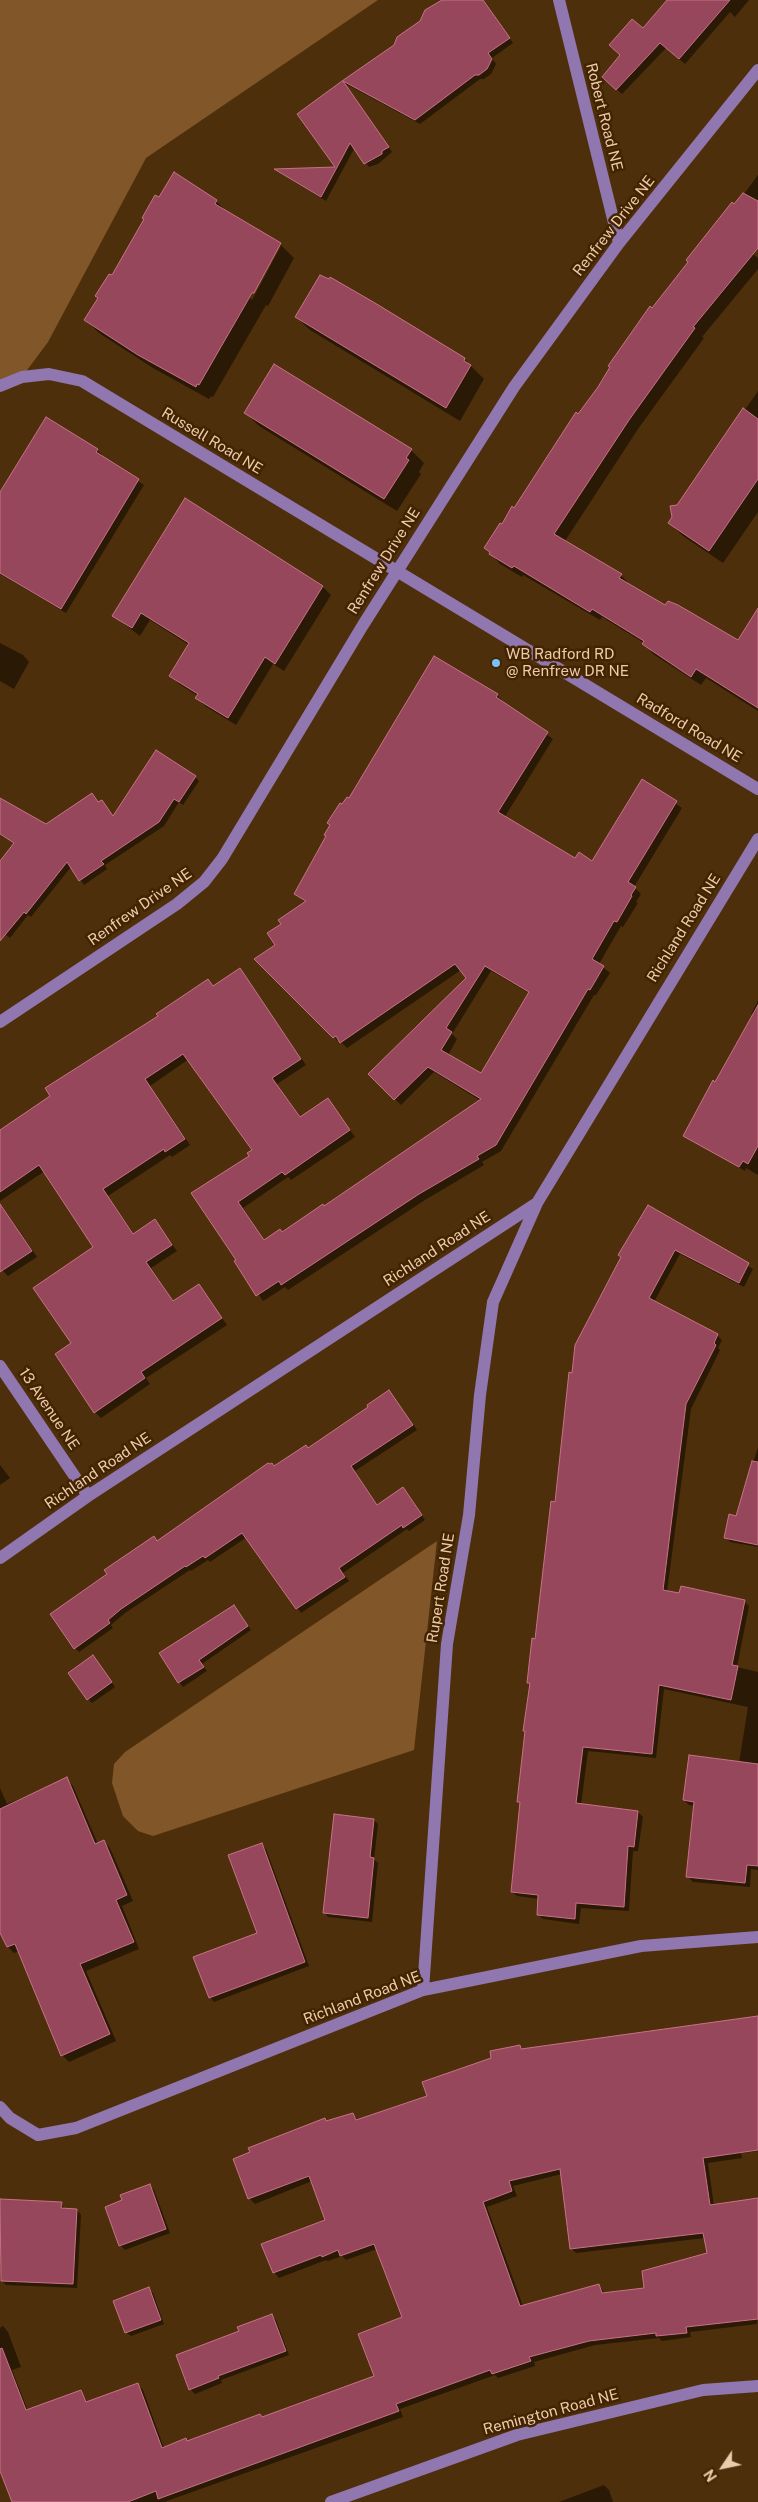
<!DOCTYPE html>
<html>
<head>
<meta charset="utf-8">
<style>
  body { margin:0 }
  #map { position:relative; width:758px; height:2502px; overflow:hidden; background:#4e2f0b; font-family:"Public Sans",sans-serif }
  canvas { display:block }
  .north { position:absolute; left:698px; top:2442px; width:50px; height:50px; -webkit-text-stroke:4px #432400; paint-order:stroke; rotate:236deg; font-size:14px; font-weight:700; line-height:20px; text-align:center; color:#eccbad }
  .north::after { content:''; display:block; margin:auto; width:18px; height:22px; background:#eccbad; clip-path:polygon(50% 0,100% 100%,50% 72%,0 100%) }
</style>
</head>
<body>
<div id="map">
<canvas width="758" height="2502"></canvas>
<div class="north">N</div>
</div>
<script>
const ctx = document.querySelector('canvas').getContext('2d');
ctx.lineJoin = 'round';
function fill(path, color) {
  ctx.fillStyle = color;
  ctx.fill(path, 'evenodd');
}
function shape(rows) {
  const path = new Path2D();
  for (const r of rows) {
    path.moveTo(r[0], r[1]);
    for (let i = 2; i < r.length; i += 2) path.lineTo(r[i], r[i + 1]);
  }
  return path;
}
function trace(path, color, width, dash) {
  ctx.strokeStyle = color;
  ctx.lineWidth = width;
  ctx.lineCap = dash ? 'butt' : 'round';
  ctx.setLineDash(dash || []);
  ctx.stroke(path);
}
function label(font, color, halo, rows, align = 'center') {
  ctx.font = font + ' "Public Sans",sans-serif';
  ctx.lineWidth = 5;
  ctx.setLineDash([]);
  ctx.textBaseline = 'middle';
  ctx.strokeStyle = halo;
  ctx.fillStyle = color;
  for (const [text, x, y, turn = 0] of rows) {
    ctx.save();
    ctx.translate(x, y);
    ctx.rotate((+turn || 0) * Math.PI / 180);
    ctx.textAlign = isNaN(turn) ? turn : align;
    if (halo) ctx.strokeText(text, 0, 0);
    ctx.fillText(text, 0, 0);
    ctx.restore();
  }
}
const green = shape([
  [0,0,378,0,146,158,48,342,22,377,0,386],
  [437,1541,414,1750,153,1836,138,1831,123,1816,112,1783,114,1764,125,1752]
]);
const shadow = shape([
  [444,0,483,0,513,43,492,58,496,64,491,74,484,79,480,79,420,124,344,83,392,152,378,164,369,167,355,147,326,201,280,173,277,170,337,168,299,114,396,46],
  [669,0,749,0,735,17,730,12,685,64,666,48,622,94,609,82,643,30],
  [758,175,758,207,744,194],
  [159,198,216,201,229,214,280,244,294,258,268,306,266,305,213,397,211,396,209,399,153,368,99,333,86,320],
  [278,246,281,246,252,300,250,298],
  [716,224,758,258,758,269,702,337,704,338,638,429,565,541,621,575,630,585,666,606,739,641,758,611,758,711,706,678,701,685,653,654,644,643,602,617,600,620,523,575,522,577,500,564,486,548,652,309],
  [296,317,464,359,484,379,460,421,310,330],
  [758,391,758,512,723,563,683,536,669,522,678,506],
  [246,413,411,450,424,463,419,472,421,474,397,511,259,426],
  [97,450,102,455,101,457,144,485,66,613,0,574,0,494],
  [185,500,323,587,331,595,284,671,273,664,236,725,205,706,197,698,198,696,179,684,171,676,189,645,150,620,140,636,114,616],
  [0,643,23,655,29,662,14,689,0,681],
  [497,695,503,701,502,703,553,739,504,818,575,860,593,862,642,781,682,808,634,887,641,894,636,902,638,903,623,927,621,926,599,964,610,973,596,995,594,995,501,1151,482,1162,484,1165,425,1200,288,1290,285,1287,263,1301,193,1193,251,1156,253,1150,189,1059,150,1086,190,1145,172,1157,170,1155,108,1196,134,1234,154,1221,177,1251,151,1268,174,1302,198,1286,227,1325,146,1378,150,1384,101,1418,95,1412,72,1344,94,1247,45,1171,0,1201,0,1132,52,1097,208,980,214,987,240,970,306,1065,277,1084,301,1118,328,1100,355,1137,291,1180,288,1177,243,1208,265,1241,324,1207,481,1101,434,1072,401,1105,370,1074,468,978,461,970,347,1048,341,1042,340,1043,256,959,277,945,283,924,306,902,295,894,343,806],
  [491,971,529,993,481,1074,448,1055,457,1039,452,1034],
  [195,777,199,781,183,805,179,802,164,826,105,865,107,869,84,885,71,867,31,917,28,915,10,938,0,930,0,863,15,844,0,835,0,799,46,826,92,795,99,803,102,801,114,817],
  [758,1001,758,1175,746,1168,745,1171,685,1136,754,1016,751,1014],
  [0,1203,37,1257,8,1276,0,1268],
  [648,1206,753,1269,744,1287,680,1254,654,1302,717,1335,722,1340,718,1348,720,1350,691,1409,667,1592,744,1601,749,1606,737,1667,758,1672,758,1870,751,1869,750,1887,693,1882,688,1877,694,1806,689,1805,684,1800,739,1763,748,1707,664,1689,656,1758,588,1751,581,1805,638,1812,643,1817,638,1851,633,1851,629,1911,581,1908,579,1924,543,1919,538,1915,539,1899,517,1896,512,1892,521,1805,518,1802,527,1733,524,1730,531,1685,528,1682,573,1374],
  [389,1391,417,1430,355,1471,378,1506,403,1489,425,1520,409,1531,407,1529,343,1573,349,1581,301,1613,247,1537,210,1562,208,1560,191,1571,190,1570,125,1613,111,1625,113,1628,79,1652,75,1648,109,1575,154,1538,158,1542,275,1467,309,1449,370,1407],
  [758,1447,758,1547,730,1542,726,1537,736,1517],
  [0,1465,10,1478,0,1485],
  [234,1606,251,1630,202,1664,207,1671,183,1687,160,1654],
  [93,1657,115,1687,92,1703,88,1699],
  [67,1779,73,1786,98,1844,104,1842,110,1848,133,1901,122,1906,139,1949,86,1971,116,2041,69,2062,62,2055,19,1951,14,1953,8,1947,0,1930,0,1788,7,1804],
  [374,1820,378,1824,374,1859,378,1863,372,1922,328,1917,324,1912],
  [262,1845,266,1849,309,1966,214,2002,210,1997,259,1934],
  [758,2018,758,2151,741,2153,742,2158,708,2163,714,2206,758,2200,757,2324,690,2332,691,2337,662,2341,659,2338,595,2345,534,2362,535,2366,498,2378,495,2375,400,2409,403,2417,164,2502,21,2502,0,2446,0,2328,3,2326,8,2332,21,2367,12,2370,28,2411,81,2391,88,2403,138,2384,143,2390,164,2448,262,2418,376,2377,403,2318,377,2249,346,2260,342,2256,328,2261,326,2260,279,2278,274,2272,326,2220,312,2181,255,2204,249,2198,325,2119,327,2122,353,2114,358,2120,429,2097,493,2059,519,2046,524,2050],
  [562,2174,571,2248,576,2253,705,2238,708,2254,646,2289,605,2294,599,2285,523,2306,487,2207,517,2196,513,2186],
  [150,2186,154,2190,170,2233,125,2250,120,2245,124,2201],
  [0,2201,61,2203,65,2210,77,2210,81,2215,77,2288,6,2285,2,2281],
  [148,2289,153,2293,164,2324,131,2336,126,2332],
  [272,2315,276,2320,289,2355,221,2380,222,2383,195,2394,190,2389,240,2332],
  [604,2485,609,2490,613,2502,559,2502]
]);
const building = shape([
  [442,0,483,0,510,38,488,53,492,59,487,69,479,75,475,75,415,120,343,81,389,147,382,151,382,154,364,164,350,143,321,197,274,169,335,167,297,114,342,81,394,45,397,37,420,21,425,10,442,0],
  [667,0,730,0,679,59,660,43,616,90,602,77,620,55,609,45,632,19,643,28,667,0],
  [174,172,217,200,215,204,281,243,254,293,252,293,199,385,197,384,196,387,138,355,84,320,98,298,95,296,109,274,112,275,144,219,142,218,155,195,159,197,174,172],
  [743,193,758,201,758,248,693,327,695,328,629,420,554,534,622,574,619,578,665,605,668,601,678,605,738,640,758,608,758,708,696,669,691,677,642,644,644,641,592,609,590,612,514,566,512,568,489,554,490,552,484,548,500,523,502,524,512,506,514,508,576,412,578,414,598,387,610,367,608,366,650,306,652,308,674,280,688,262,686,260,732,202,734,204,743,193],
  [320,275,329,279,330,277,375,303,465,358,464,361,471,365,446,408,295,317,320,275],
  [274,364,412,449,406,458,409,460,384,499,244,413,274,364],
  [743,408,758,419,758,479,709,551,668,523,672,517,670,506,677,505,743,408],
  [46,417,98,449,96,452,139,479,61,609,0,573,0,492,46,417],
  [185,498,323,586,275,664,265,657,228,718,195,698,198,694,169,676,189,643,141,613,132,628,112,616,185,498],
  [434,656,498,694,496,697,548,732,498,812,575,858,579,852,592,861,642,779,677,801,628,882,636,887,631,895,632,896,617,922,614,921,592,959,604,966,590,990,588,989,496,1145,477,1156,479,1159,419,1194,281,1285,279,1281,256,1296,234,1261,236,1260,191,1193,249,1156,247,1153,252,1150,183,1054,145,1079,185,1139,165,1152,164,1149,103,1189,133,1234,155,1219,172,1245,146,1262,173,1301,199,1284,222,1318,141,1372,145,1378,94,1413,55,1354,71,1343,33,1288,93,1247,39,1165,0,1192,0,1130,50,1096,45,1088,158,1016,156,1014,208,979,213,986,240,968,301,1059,272,1078,300,1117,328,1098,350,1130,285,1175,282,1172,238,1202,264,1240,280,1229,282,1232,323,1204,324,1206,481,1099,428,1067,394,1100,368,1074,466,978,455,964,340,1043,336,1036,333,1038,254,959,275,945,267,933,281,924,278,920,306,901,294,894,326,836,324,835,330,825,327,823,340,803,342,804,347,797,349,798,434,656],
  [485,966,529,992,481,1073,441,1050,452,1032,446,1028,485,966],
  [156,750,196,776,179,802,174,799,159,822,101,861,104,864,79,881,67,862,26,914,24,912,0,941,0,861,14,843,0,834,0,798,46,824,92,793,98,802,102,800,113,816,156,750],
  [758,1005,758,1146,748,1164,743,1161,739,1167,683,1136,713,1080,715,1082,758,1005],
  [0,1204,32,1251,0,1272,0,1204],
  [648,1205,749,1263,739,1283,675,1250,649,1298,718,1334,714,1343,716,1345,686,1404,663,1590,679,1593,681,1586,745,1600,732,1665,738,1666,731,1700,659,1685,652,1754,583,1747,576,1803,638,1811,634,1847,628,1846,624,1907,576,1903,575,1919,537,1915,538,1895,511,1892,520,1802,517,1802,525,1731,523,1731,530,1683,527,1683,532,1638,535,1639,551,1501,555,1502,569,1372,572,1373,575,1345,621,1257,618,1255,648,1205],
  [389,1390,413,1425,351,1466,377,1505,403,1487,422,1515,403,1528,402,1525,339,1568,345,1577,296,1609,242,1533,205,1558,203,1556,186,1567,185,1566,121,1609,108,1620,110,1623,74,1649,50,1614,107,1574,104,1570,154,1536,157,1541,268,1463,270,1464,272,1463,274,1466,306,1445,308,1448,368,1407,367,1405,389,1390],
  [752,1461,758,1462,758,1545,724,1538,729,1514,736,1516,752,1461],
  [234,1605,248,1626,199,1660,204,1667,178,1683,159,1653,234,1605],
  [93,1655,112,1682,87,1700,68,1673,93,1655],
  [689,1755,758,1764,758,1866,747,1865,745,1883,686,1877,694,1802,683,1800,689,1755],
  [67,1777,95,1844,104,1840,127,1895,116,1900,134,1942,80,1964,110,2034,61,2056,15,1944,7,1947,0,1933,0,1809,67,1777],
  [334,1814,374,1819,370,1857,374,1858,368,1918,323,1913,334,1814],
  [262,1843,305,1962,209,1998,193,1957,257,1933,228,1855,262,1843],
  [758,2016,758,2150,703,2158,710,2205,758,2198,758,2319,686,2327,687,2333,656,2336,656,2333,589,2341,529,2357,531,2361,492,2374,490,2370,396,2404,399,2411,158,2499,156,2491,128,2502,12,2502,0,2471,0,2349,2,2348,26,2410,81,2390,86,2402,138,2383,162,2448,186,2438,187,2441,260,2414,262,2417,374,2376,358,2334,402,2317,374,2244,340,2256,338,2250,322,2257,321,2255,273,2273,261,2244,325,2220,309,2176,248,2199,233,2159,250,2152,248,2148,325,2118,326,2121,353,2113,356,2120,427,2096,422,2082,491,2058,490,2051,520,2045,521,2049,758,2016],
  [560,2169,570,2249,703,2233,707,2253,642,2271,644,2288,602,2293,599,2284,520,2306,483,2202,512,2191,509,2181,560,2169],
  [150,2184,166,2229,119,2246,105,2207,122,2200,120,2195,150,2184],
  [0,2199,62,2202,61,2208,77,2209,73,2284,1,2281,0,2199],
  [149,2287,161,2320,125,2333,113,2301,149,2287],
  [272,2314,286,2351,218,2376,219,2378,189,2390,176,2355,239,2331,237,2327,272,2314]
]);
const minor = shape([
  [559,0,619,243],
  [0,386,22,377,49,374,82,381,758,789],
  [0,1022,177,904,204,882,222,859,363,625,514,387,619,243,758,70],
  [0,1366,88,1496],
  [0,1558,88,1496,537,1203,758,839],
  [423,1990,447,1644,469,1515,480,1395,493,1302,537,1203],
  [0,2107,10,2118,38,2135,76,2128,423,1990,641,1946,758,1937],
  [331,2502,517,2435,703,2390,758,2386]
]);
const markers = [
  [496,663,5,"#7abff8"]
];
const streetNames = [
  ["Robert Road NE",604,117,76],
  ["Renfrew Drive NE",614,226,-52],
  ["Russell Road NE",212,441,31],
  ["Renfrew Drive NE",384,561,-58],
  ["Radford Road NE",689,728,31],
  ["Renfrew Drive NE",140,907,-35],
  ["Richland Road NE",684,928,-58],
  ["Richland Road NE",437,1249,-33],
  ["13 Avenue NE",49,1409,56],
  ["Richland Road NE",98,1471,-34],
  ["Rupert Road NE",441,1588,-81],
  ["Richland Road NE",362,1998,-21],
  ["Remington Road NE",551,2412,-15]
];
const poiNames = [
  ["WB Radford RD",506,654],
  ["@ Renfrew DR NE",506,671]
];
fill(green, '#815628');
fill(shadow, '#0007');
fill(building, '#97475c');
trace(building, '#c77286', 1);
trace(minor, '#9177af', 12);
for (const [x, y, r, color] of markers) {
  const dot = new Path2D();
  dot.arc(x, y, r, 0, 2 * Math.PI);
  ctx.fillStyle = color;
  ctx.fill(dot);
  trace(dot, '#432400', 2);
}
label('15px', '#eccbad', '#432400', streetNames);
label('15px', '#eccbad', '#432400', poiNames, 'left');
</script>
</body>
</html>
